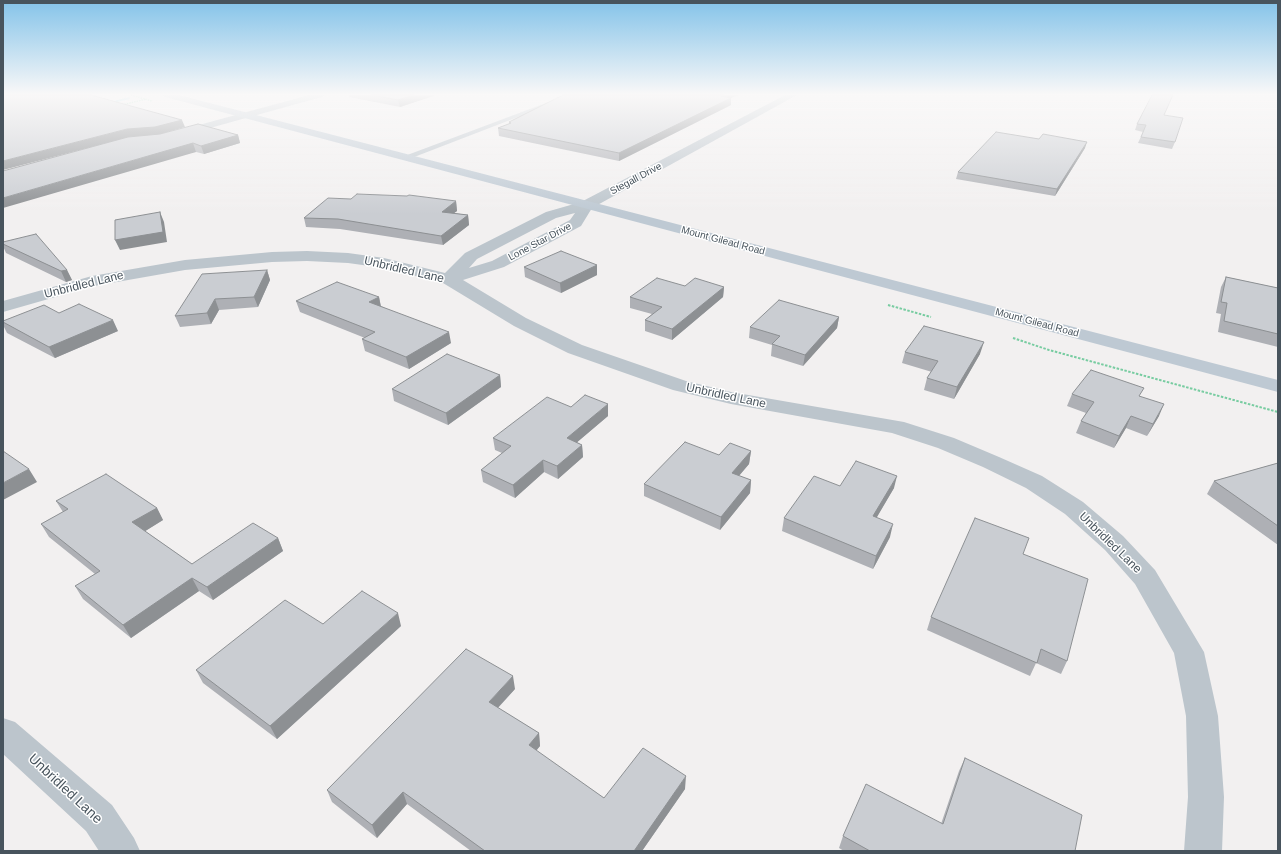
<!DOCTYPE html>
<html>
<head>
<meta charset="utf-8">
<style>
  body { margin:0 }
  #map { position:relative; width:1281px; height:854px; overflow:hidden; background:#f2f0f0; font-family:Arial,sans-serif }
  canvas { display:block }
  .frame { position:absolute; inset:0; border:4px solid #48545d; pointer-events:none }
</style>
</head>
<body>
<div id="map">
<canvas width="1281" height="854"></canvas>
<div class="frame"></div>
</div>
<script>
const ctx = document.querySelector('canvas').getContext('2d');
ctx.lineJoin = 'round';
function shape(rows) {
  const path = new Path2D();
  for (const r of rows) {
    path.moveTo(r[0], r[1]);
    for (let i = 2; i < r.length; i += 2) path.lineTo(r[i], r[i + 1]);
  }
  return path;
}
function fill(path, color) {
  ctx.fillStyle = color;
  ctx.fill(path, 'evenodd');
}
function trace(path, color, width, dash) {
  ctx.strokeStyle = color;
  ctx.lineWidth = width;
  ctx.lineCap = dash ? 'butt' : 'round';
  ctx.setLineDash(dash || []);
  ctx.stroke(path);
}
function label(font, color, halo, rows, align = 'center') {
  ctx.font = font + ' Arial,sans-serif';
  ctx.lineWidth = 3;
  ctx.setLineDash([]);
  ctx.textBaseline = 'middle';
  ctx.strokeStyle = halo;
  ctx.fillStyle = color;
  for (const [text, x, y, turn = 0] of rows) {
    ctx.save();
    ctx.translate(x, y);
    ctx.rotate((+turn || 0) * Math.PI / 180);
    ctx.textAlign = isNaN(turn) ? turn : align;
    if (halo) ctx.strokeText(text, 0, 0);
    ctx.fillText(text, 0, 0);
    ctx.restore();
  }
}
const stream = shape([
  [129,97,130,99,104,105,102,104,129,97]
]);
const pathFar1 = shape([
  [131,95,152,101],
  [122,105,146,99]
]);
const path = shape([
  [888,305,931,317],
  [1013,338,1049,350,1278,412]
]);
const lane = shape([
  [567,95,575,95,409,159,403,159,402,157,567,95]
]);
const street = shape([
  [309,95,324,95,322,97,181,136,177,137,173,136,171,134,173,132,309,95],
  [785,95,797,95,592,208,581,226,504,267,463,280,526,318,582,345,686,381,731,392,904,422,954,438,999,457,1042,476,1083,502,1123,536,1155,570,1204,652,1218,716,1224,797,1222,851,1184,851,1188,797,1186,716,1174,653,1135,584,1105,550,1065,514,1026,488,983,467,938,448,892,433,731,404,673,390,568,353,514,326,443,283,384,268,348,263,307,261,272,262,185,270,94,286,3,312,3,301,92,276,185,260,272,252,307,251,348,253,384,258,445,273,465,253,546,212,581,202,785,95],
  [575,213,570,220,492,261,469,268,477,259,556,218,575,213],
  [3,718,15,722,112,805,134,838,140,851,99,851,86,831,3,754,3,718]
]);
const secondary = shape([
  [163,95,179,95,1278,380,1278,392,165,97,163,95]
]);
const wall = shape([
  [348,95,436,95,400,107,349,97],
  [731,98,731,105,619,161,499,136,498,128,509,124,509,122],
  [1164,115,1175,142,1172,149,1138,143,1143,132,1135,130,1137,124],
  [238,135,240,143,204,154,196,152,3,171],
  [1039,139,1085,148,1055,196,956,179,958,172],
  [351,199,456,201,457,211,454,213,468,215,469,225,443,245,340,229,306,227,304,218],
  [3,242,67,270,72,280,66,282,6,253,3,246],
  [597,265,597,275,561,293,525,277,524,267],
  [267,270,270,280,258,307,219,310,211,324,180,327,175,316],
  [1226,277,1278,288,1278,347,1218,332,1221,314,1216,313,1221,287],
  [685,286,724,287,723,297,672,340,645,331,645,320,652,314,630,308,630,297],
  [379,297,381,306,451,343,409,369,365,351,362,339,365,338,300,312,296,301],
  [59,313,118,331,55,358,7,333,3,325,3,321],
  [839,317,837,328,803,366,771,356,772,345,749,338,750,327],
  [905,352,980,354,954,399,924,390,927,378,932,372,902,363],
  [500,375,501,387,448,425,394,401,392,389],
  [1072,394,1140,396,1159,416,1147,436,1126,428,1114,448,1076,433,1081,421,1086,413,1067,406],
  [571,407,608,416,577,442,582,445,583,457,558,479,544,472,515,498,483,482,481,470,502,453,495,450,493,438],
  [751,451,749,464,739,476,751,480,750,493,720,530,644,496,644,484,719,455],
  [1278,463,1278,545,1207,494,1214,481],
  [840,486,894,488,876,518,890,537,873,569,782,531,784,518],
  [56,501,157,508,163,520,145,531,192,564,278,538,283,551,213,600,199,591,131,638,83,599,75,586,95,574,49,537,41,524,63,512],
  [1023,554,1067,661,1061,674,1036,663,1030,676,927,630,931,617],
  [401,626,277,739,203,683,196,670],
  [515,689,498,708,539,733,540,746,536,751,604,798,685,789,642,851,471,851,407,804,377,838,332,802,327,790],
  [965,758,1075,851,844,851,839,848,843,836,941,824,959,771]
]);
const shadedWall = shape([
  [414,95,436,95,400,107,398,100],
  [724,95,739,95,731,98,731,105,619,161,619,153],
  [182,120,185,127,158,135,130,137,3,170,3,161,127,129],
  [238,135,240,143,204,154,201,146],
  [1087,142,1085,148,1055,196,1057,189],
  [193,143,196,152,3,208,3,198],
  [456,201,457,211,443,221,442,212],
  [160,212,164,222,167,242,120,250,115,240],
  [468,215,469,225,443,245,441,236],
  [597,265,597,275,561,293,560,283],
  [67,270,72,280,66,282,61,271],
  [267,270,270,280,258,307,254,297],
  [724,287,723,297,672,340,672,329],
  [379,297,381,308,369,302],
  [215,299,219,310,211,324,207,313],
  [839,317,837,328,803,366,805,355],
  [113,320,118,331,55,358,49,347],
  [449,332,451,343,409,369,406,357],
  [984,342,980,354,954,399,957,387],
  [500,375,501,387,448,425,446,413],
  [608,404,608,416,568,450,567,438],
  [1164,404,1159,416,1147,436,1153,424],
  [1131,416,1126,428,1114,448,1119,436],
  [582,445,583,457,558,479,557,466],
  [751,451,749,464,731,485,732,473],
  [543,460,544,472,515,498,513,485],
  [29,469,37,482,3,500,3,483],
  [897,476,894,488,870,529,873,516],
  [751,480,750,493,720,530,721,517],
  [157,508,163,520,139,535,132,522],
  [893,524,890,537,873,569,876,556],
  [278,538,283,551,213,600,207,587],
  [192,578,199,591,131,638,123,625],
  [398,613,401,626,277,739,270,726],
  [513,676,515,689,491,715,489,702],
  [539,733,540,746,530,758,529,745],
  [686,776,685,789,642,851,634,851],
  [403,792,407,804,377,838,372,825]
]);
const building = shape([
  [3,95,91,95,182,120,155,127,127,129,3,161,3,95],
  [372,95,414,95,398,100,372,95],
  [563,95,724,95,721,96,731,98,619,153,498,128,511,123,509,122,563,95],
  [1152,95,1173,95,1164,115,1183,118,1175,142,1141,137,1146,125,1137,124,1152,95],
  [198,124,238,135,201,146,193,143,3,198,3,171,128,137,160,134,198,124],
  [996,132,1039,139,1043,134,1087,142,1057,189,958,172,996,132],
  [357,194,407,196,409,195,456,201,442,212,468,215,441,236,338,219,304,218,328,198,351,199,357,194],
  [160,212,163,232,115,240,115,220,160,212],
  [36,234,67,270,61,271,3,244,3,242,36,234],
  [561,251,597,265,560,283,524,267,561,251],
  [267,270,254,297,215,299,207,313,175,316,202,274,267,270],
  [1226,277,1278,288,1278,334,1224,321,1227,303,1221,302,1226,277],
  [657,278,685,286,695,278,724,287,672,329,645,320,662,307,630,297,657,278],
  [337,282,379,297,369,302,449,332,406,357,362,339,375,332,296,301,337,282],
  [779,300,839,317,805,355,772,344,780,336,750,327,779,300],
  [79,304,113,320,49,347,3,322,3,321,44,305,59,313,79,304],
  [924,326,984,342,957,387,927,378,938,361,905,352,924,326],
  [447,354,500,375,446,413,392,389,447,354],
  [1091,370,1144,388,1139,396,1164,404,1153,424,1131,416,1119,436,1081,421,1094,402,1072,394,1091,370],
  [585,395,608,404,567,438,582,445,557,466,543,460,513,485,481,470,511,446,493,438,547,397,571,407,585,395],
  [685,442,719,455,730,443,751,451,732,473,751,480,721,517,644,484,685,442],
  [3,451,29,469,3,483,3,451],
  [856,461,897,476,873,516,893,524,876,556,784,518,814,476,840,486,856,461],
  [1278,463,1278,526,1214,481,1278,463],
  [106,474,157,508,132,522,192,564,253,523,278,538,207,587,192,578,123,625,75,586,100,571,41,524,68,509,56,501,106,474],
  [975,518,1029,538,1023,554,1088,579,1067,661,1041,649,1037,663,931,617,975,518],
  [362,591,398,613,270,726,196,670,285,600,323,624,362,591],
  [466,649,513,676,489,702,539,733,529,745,604,798,643,748,686,776,634,851,485,851,403,792,372,825,327,790,466,649],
  [965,758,1082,815,1075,851,870,851,843,836,866,784,943,824,965,758]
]);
const farStreetnames = [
  ["Stegall Drive",636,179,-28],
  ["Mount Gilead Road",723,241,15],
  ["Lone Star Drive",540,242,-28],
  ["Mount Gilead Road",1037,323,15]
];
const streetNames = [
  ["Unbridled Lane",404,270,13],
  ["Unbridled Lane",84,285,-14],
  ["Unbridled Lane",726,396,12],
  ["Unbridled Lane",1110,543,44]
];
const nearStreetnames = [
  ["Unbridled Lane",65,789,43]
];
fill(stream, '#8ed9eb');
trace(pathFar1, '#78cca1', 1.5, [1.5, 1]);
trace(path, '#78cca1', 2, [2.5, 1.5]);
fill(lane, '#bcc5cc');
fill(street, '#bcc5cc');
fill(secondary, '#bec9d3');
fill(wall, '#aeb0b5');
fill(shadedWall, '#8d9093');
fill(building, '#cacdd2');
trace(building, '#8d9093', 1);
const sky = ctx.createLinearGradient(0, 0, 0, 214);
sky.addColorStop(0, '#84c3e9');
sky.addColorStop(0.44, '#f9f8f8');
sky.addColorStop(1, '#f9f8f800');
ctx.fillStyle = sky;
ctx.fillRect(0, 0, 1281, 214);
label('10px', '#48545d', '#fff', farStreetnames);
label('12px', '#48545d', '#fff', streetNames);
label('14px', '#48545d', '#fff', nearStreetnames);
</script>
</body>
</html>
